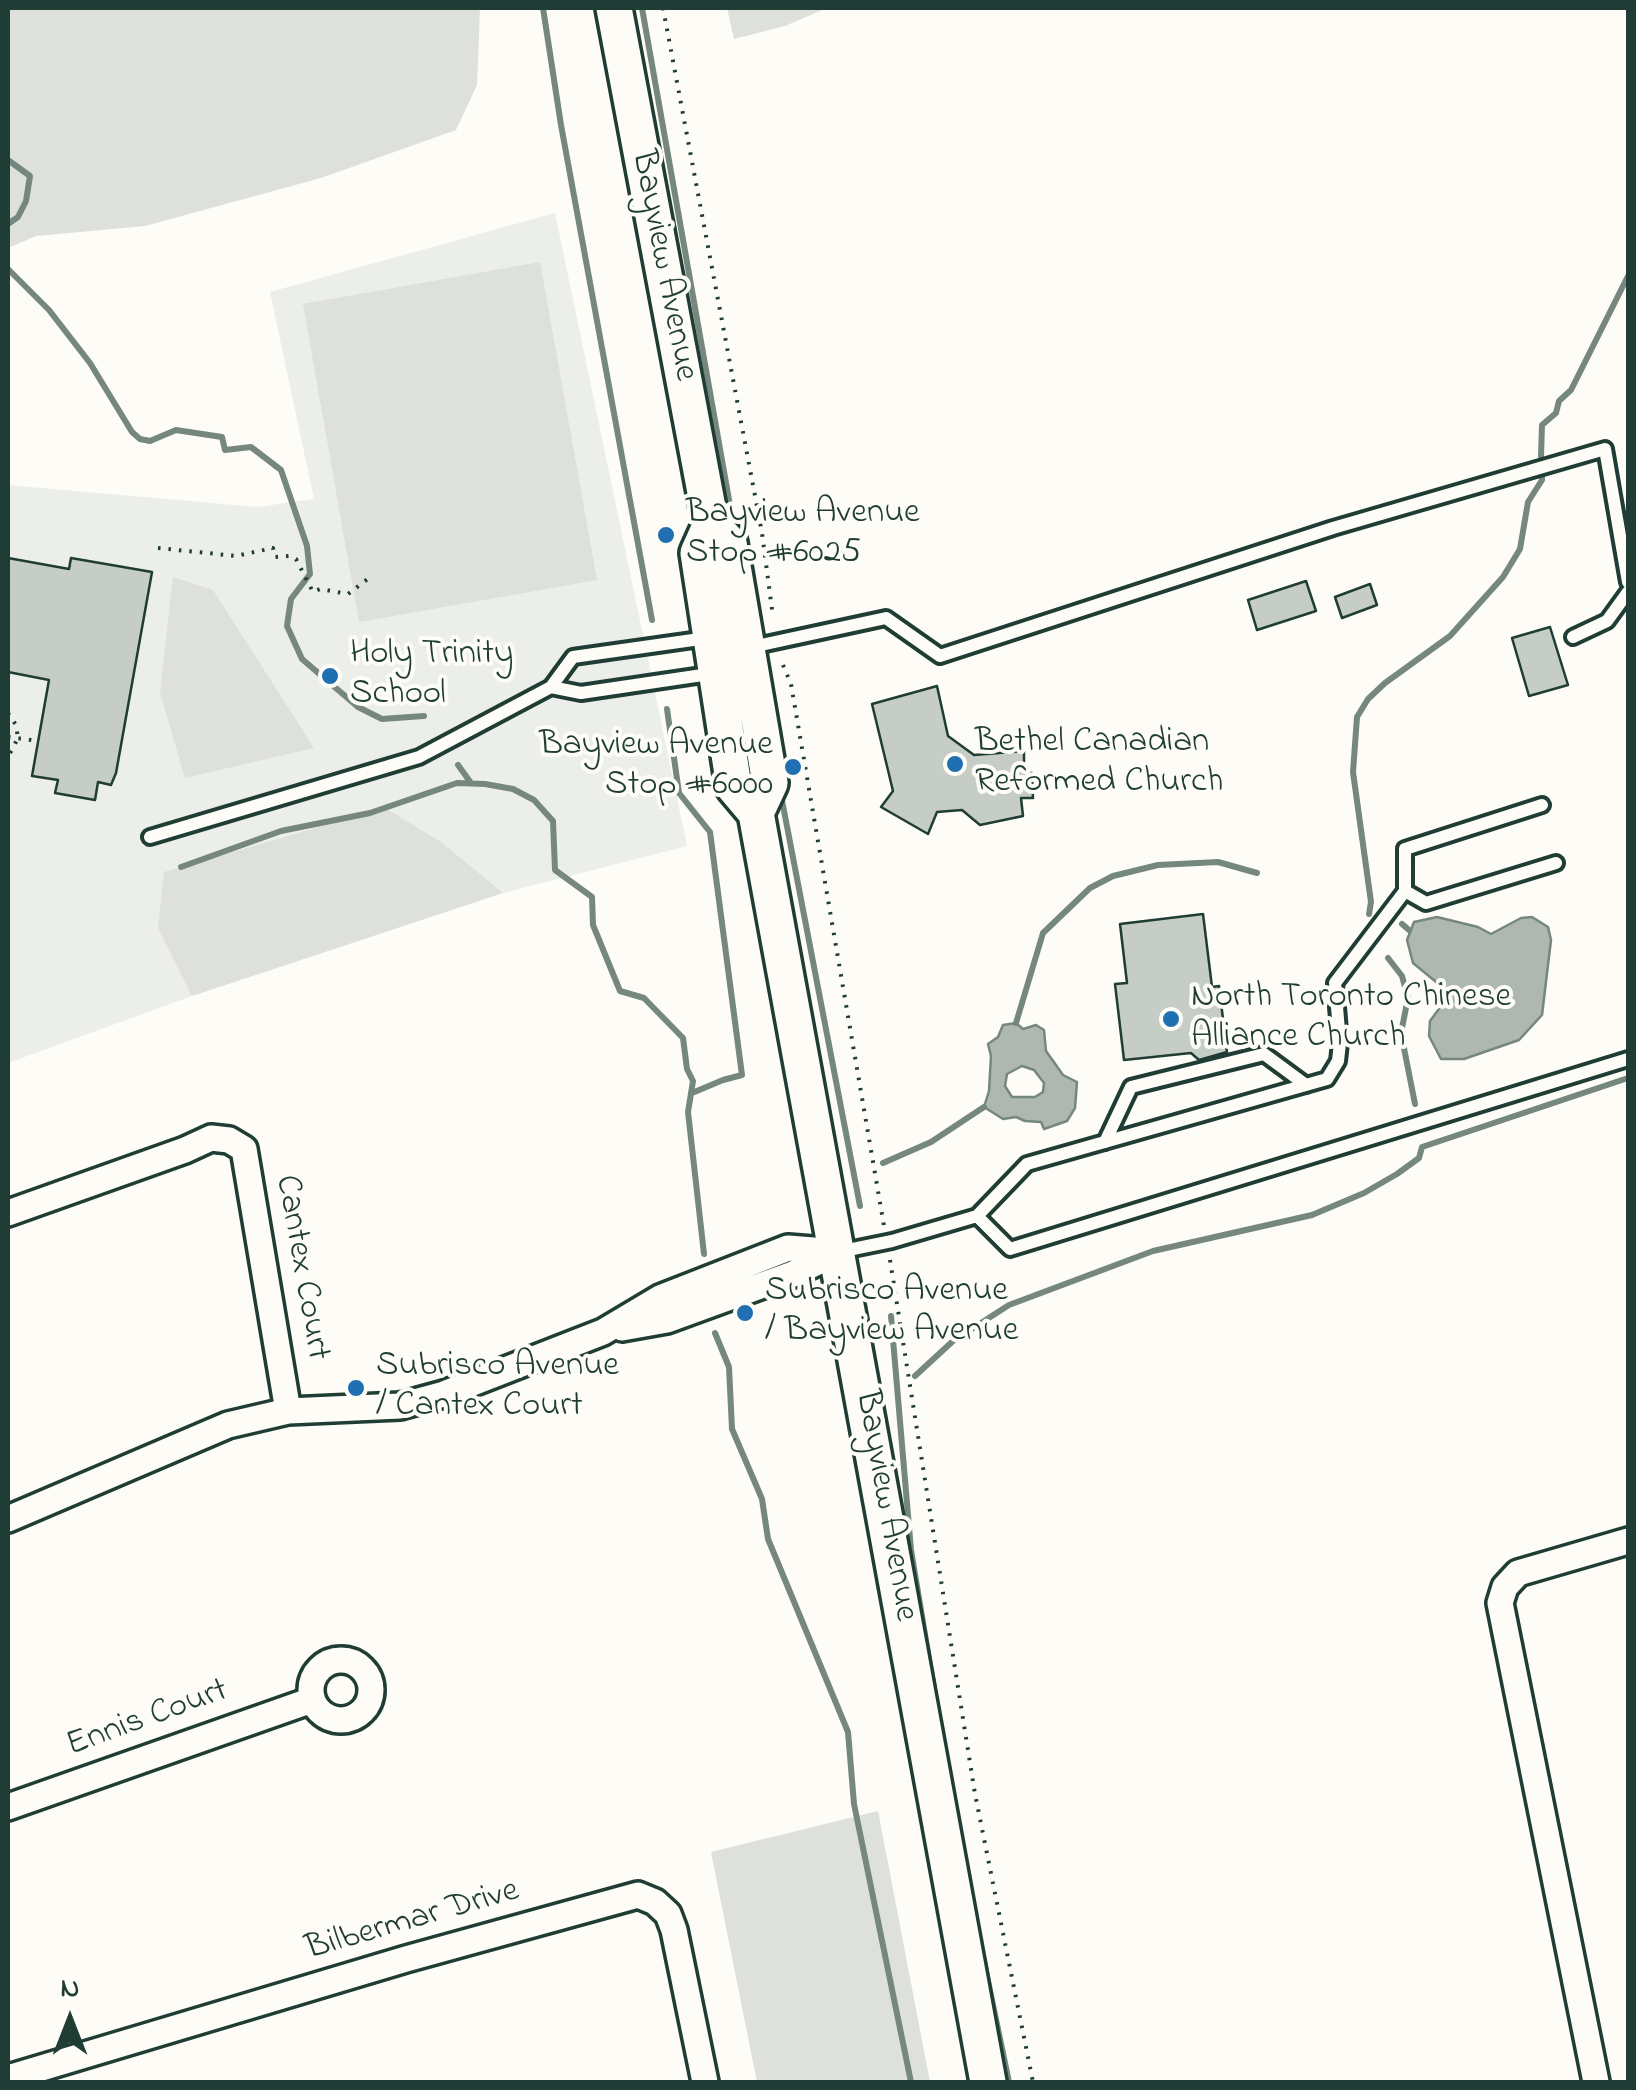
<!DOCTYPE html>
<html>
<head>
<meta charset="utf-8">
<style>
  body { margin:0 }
  #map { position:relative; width:1636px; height:2090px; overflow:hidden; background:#fdfcf7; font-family:"Indie Flower",sans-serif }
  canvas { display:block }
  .frame { position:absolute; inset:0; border:10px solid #1f3d34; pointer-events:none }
  .north { position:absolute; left:20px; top:1970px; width:100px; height:100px; -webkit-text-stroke:8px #fdfcf7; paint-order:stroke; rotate:0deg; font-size:28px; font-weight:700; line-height:40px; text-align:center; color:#1f3d34 }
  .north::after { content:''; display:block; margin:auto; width:35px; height:45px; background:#1f3d34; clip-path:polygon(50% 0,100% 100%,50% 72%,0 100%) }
</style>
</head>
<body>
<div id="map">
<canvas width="1636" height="2090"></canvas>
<div class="frame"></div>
<div class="north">N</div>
</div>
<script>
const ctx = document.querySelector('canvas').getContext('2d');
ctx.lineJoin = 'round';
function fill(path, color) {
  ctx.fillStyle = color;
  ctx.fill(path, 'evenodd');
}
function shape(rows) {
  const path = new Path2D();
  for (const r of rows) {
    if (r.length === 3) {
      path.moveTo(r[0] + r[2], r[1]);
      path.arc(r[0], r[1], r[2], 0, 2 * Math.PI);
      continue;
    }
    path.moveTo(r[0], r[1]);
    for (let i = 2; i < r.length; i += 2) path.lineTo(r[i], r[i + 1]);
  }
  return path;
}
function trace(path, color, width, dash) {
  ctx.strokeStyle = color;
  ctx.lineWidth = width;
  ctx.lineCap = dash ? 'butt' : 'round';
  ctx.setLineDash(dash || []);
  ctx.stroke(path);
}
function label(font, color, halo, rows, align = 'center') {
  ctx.font = font + ' "Indie Flower",sans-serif';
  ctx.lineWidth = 8;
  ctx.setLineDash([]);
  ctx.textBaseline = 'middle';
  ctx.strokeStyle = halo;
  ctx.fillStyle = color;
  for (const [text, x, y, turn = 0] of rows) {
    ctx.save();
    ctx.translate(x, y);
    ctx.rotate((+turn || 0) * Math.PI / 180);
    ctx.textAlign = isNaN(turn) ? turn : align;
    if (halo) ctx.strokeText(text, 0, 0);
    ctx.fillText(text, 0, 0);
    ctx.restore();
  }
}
const built = shape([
  [555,213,687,846,503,893,192,996,8,1063,8,485,257,507,314,499,270,292]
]);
const green = shape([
  [8,8,480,8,477,85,456,130,321,178,145,226,36,236,8,248],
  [727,8,827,8,785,26,734,39],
  [540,262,597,580,359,622,303,304],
  [173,577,213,590,314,748,185,778,160,693],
  [385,808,441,842,503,893,192,996,158,928,164,872],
  [878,1811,930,2082,757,2082,711,1852]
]);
const water = shape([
  [1437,917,1478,927,1491,934,1521,918,1532,917,1548,927,1551,940,1542,1015,1519,1040,1464,1059,1441,1059,1429,1036,1430,1021,1444,1002,1441,986,1413,963,1407,940,1414,922,1437,917],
  [1016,1023,1023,1029,1036,1025,1044,1030,1046,1051,1063,1075,1077,1082,1075,1108,1067,1121,1044,1129,1041,1122,1025,1121,1016,1117,1003,1119,984,1107,989,1091,991,1056,988,1044,998,1037,1003,1025,1016,1023],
  [1022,1066,1034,1070,1044,1083,1043,1092,1035,1097,1012,1097,1005,1086,1007,1074,1022,1066]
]);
const stream = shape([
  [543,8,561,125,652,620],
  [642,8,734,528],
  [8,160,30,176,26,201,18,217,8,224],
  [8,269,49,310,90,363,132,432,140,439,150,441,176,430,222,437,225,450,251,447,281,470,307,546,310,574,291,599,287,626,302,659,358,707,382,719,424,716],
  [1541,456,1542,425,1556,413,1559,401,1571,390,1628,276],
  [667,709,679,793,710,832,742,1075,723,1080,692,1093],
  [458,765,471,783],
  [780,790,860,1206],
  [181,867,281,831,370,813,457,783,485,784,513,789,534,800,553,821,555,870,592,897,593,925,620,991,644,998,683,1038,687,1069,693,1081,688,1112,704,1254],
  [1369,914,1371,902,1353,772,1357,717,1368,699,1385,683,1450,636,1503,577,1520,549,1528,502,1542,480,1542,474],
  [1402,924,1409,930],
  [1388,958,1402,976,1408,998,1401,1033,1415,1104],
  [1016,1023,1043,933,1090,888,1113,876,1158,865,1218,862,1257,873],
  [883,1163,931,1142,984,1107],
  [891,1316,911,1550,938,1713],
  [715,1333,729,1367,732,1429,762,1499,768,1539,848,1732,854,1804,911,2082],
  [915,1376,953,1341,1009,1305,1153,1251,1312,1215,1364,1193,1397,1174,1419,1158,1422,1147,1628,1078],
  [981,1947,1009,2082]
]);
const building = shape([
  [8,558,69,569,71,558,152,572,116,773,111,785,98,782,95,800,55,793,58,780,32,776,49,680,8,672,8,558],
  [1306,581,1316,611,1257,630,1248,600,1306,581],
  [1370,584,1377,605,1342,618,1335,597,1370,584],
  [1550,627,1568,685,1529,696,1512,638,1550,627],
  [937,686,948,736,974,755,1024,751,1024,773,1032,773,1033,798,1021,798,1023,816,980,825,962,810,937,812,928,834,881,807,893,791,872,704,937,686],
  [1203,914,1212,987,1219,986,1227,1052,1199,1060,1191,1053,1124,1060,1115,984,1127,983,1120,924,1203,914]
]);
const path = shape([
  [663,8,762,533,773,617],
  [158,548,236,556,273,548,275,557,289,556,296,559,313,592,320,589,348,594,373,575],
  [783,665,791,684,884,1226],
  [8,713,16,725,18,738,8,757],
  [8,737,39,741],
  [890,1260,975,1794,1033,2082]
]);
const service = shape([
  [1573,637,1607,621,1628,592],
  [747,648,886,618,940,656,1333,528,1605,449,1628,582],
  [551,687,581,693,716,673],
  [150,837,419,757,551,687,573,657,707,638],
  [1405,891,1426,903,1556,863],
  [1105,1142,1131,1087,1264,1054,1306,1085],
  [977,1216,1027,1164,1327,1079,1338,1061,1340,1043,1335,983,1405,891,1405,849,1542,805],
  [838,1252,892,1241,977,1216,1010,1249,1628,1059]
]);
const minor = shape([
  [8,1213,185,1150,211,1138,229,1140,244,1149,288,1411],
  [622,1328,667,1320,793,1274,838,1252],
  [8,1519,228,1425,288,1411,400,1406,444,1394,603,1332,660,1298,788,1248,838,1252],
  [341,1690,30],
  [8,1807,312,1700],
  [8,2078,406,1959,638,1895,655,1902,668,1914,674,1930,705,2082],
  [1596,2082,1500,1603,1505,1587,1518,1573,1628,1541]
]);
const secondary = shape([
  [614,8,711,524,729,543,770,783,756,813],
  [711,524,698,553,734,787,756,813,988,2082]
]);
const markers = [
  [666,535,10,"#1f6fb2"],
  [330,676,10,"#1f6fb2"],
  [955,764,10,"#1f6fb2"],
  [793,767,10,"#1f6fb2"],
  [1171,1019,10,"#1f6fb2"],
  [745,1313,10,"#1f6fb2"],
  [356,1388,10,"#1f6fb2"]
];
const streetNames = [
  ["Bayview Avenue",662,266,79],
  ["Cantex Court",300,1268,80],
  ["Bayview Avenue",884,1506,80],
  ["Ennis Court",148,1720,-20],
  ["Bilbermar Drive",413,1922,-16]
];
const poiNames = [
  ["Bayview Avenue",686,515],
  ["Stop #6025",686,555],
  ["Holy Trinity",350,656],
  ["School",350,696],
  ["Bethel Canadian",975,744],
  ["Reformed Church",975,784],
  ["Bayview Avenue",773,747,"right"],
  ["Stop #6000",773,787,"right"],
  ["North Toronto Chinese",1191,999],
  ["Alliance Church",1191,1039],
  ["Subrisco Avenue",765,1293],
  ["/ Bayview Avenue",765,1333],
  ["Subrisco Avenue",376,1368],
  ["/ Cantex Court",376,1408]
];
fill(built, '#eceee9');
fill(green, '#dde0db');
fill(water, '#aeb8b1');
trace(water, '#75877f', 2.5);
trace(stream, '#75877f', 6);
fill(building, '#c6cdc7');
trace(building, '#1f3d34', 2.5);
trace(service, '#1f3d34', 20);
trace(minor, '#1f3d34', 32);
trace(secondary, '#1f3d34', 42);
trace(path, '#1f3d34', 4, [2.5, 8]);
trace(service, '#fdfcf7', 12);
trace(minor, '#fdfcf7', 25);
trace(secondary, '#fdfcf7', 35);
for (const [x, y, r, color] of markers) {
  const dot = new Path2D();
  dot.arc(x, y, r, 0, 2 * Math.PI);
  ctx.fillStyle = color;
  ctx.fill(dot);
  trace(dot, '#fdfcf7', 4);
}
label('35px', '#1f3d34', '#fdfcf7', streetNames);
label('35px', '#1f3d34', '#fdfcf7', poiNames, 'left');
</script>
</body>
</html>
